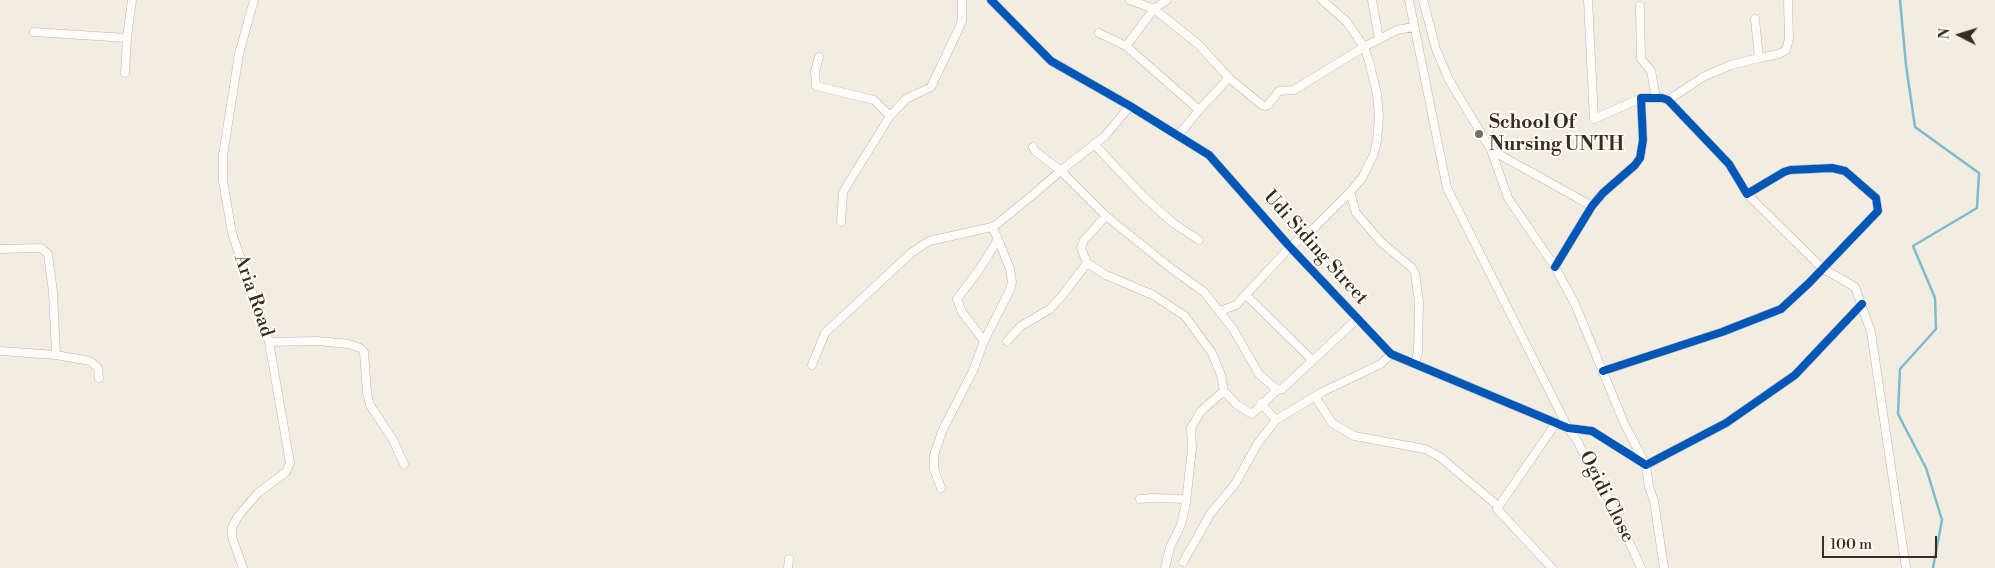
<!DOCTYPE html>
<html>
<head>
<meta charset="utf-8">
<style>
  body { margin:0 }
  #map { position:relative; width:1995px; height:568px; overflow:hidden; background:#f2ece1; font-family:"Libre Bodoni",serif }
  canvas { display:block }
  .north { position:absolute; left:1935px; top:10px; width:50px; height:50px; -webkit-text-stroke:4px #fdfcf7; paint-order:stroke; rotate:275deg; font-size:14px; font-weight:700; line-height:20px; text-align:center; color:#3b2a1e }
  .north::after { content:''; display:block; margin:auto; width:18px; height:22px; background:#3b2a1e; clip-path:polygon(50% 0,100% 100%,50% 72%,0 100%) }
  .scale { position:absolute; left:1822px; top:536px; width:115px; height:22px; box-sizing:border-box; border:2px solid #3b2a1e; border-top:0; padding-left:6px; font-size:15px; line-height:18px; white-space:nowrap; color:#3b2a1e; -webkit-text-stroke:4px #fdfcf7; paint-order:stroke }
</style>
</head>
<body>
<div id="map">
<canvas width="1995" height="568"></canvas>
<div class="north">N</div>
<div class="scale">100 m</div>
</div>
<script>
const ctx = document.querySelector('canvas').getContext('2d');
ctx.lineJoin = 'round';
function shape(rows) {
  const path = new Path2D();
  for (const r of rows) {
    path.moveTo(r[0], r[1]);
    for (let i = 2; i < r.length; i += 2) path.lineTo(r[i], r[i + 1]);
  }
  return path;
}
function trace(path, color, width, dash) {
  ctx.strokeStyle = color;
  ctx.lineWidth = width;
  ctx.lineCap = dash ? 'butt' : 'round';
  ctx.setLineDash(dash || []);
  ctx.stroke(path);
}
function label(font, color, halo, rows, align = 'center') {
  ctx.font = font + ' "Libre Bodoni",serif';
  ctx.lineWidth = 4;
  ctx.setLineDash([]);
  ctx.textBaseline = 'middle';
  ctx.strokeStyle = halo;
  ctx.fillStyle = color;
  for (const [text, x, y, turn = 0] of rows) {
    ctx.save();
    ctx.translate(x, y);
    ctx.rotate((+turn || 0) * Math.PI / 180);
    ctx.textAlign = isNaN(turn) ? turn : align;
    if (halo) ctx.strokeText(text, 0, 0);
    ctx.fillText(text, 0, 0);
    ctx.restore();
  }
}
const stream = shape([
  [1900,0,1906,65,1915,127,1979,173,1977,208,1913,246,1935,298,1936,329,1900,369,1898,414,1926,468,1942,520,1933,568]
]);
const street = shape([
  [991,0,1051,61,1130,106,1209,155,1290,247,1391,354,1556,423,1568,428,1592,431,1646,465,1726,423,1795,375,1862,304],
  [1130,0,1154,9,1198,44,1229,78,1262,105,1265,106,1268,105,1279,91,1294,90,1364,47,1397,30,1413,27],
  [1372,0,1379,39],
  [1409,0,1447,188,1568,428,1578,442,1587,461,1613,506,1641,568],
  [1423,0,1436,49,1449,80,1491,150,1508,198,1555,267,1575,304,1624,423,1646,465,1649,487,1654,501,1664,568],
  [1588,0,1594,119,1641,98],
  [1640,6,1641,59,1651,71,1656,98],
  [1755,19,1759,58],
  [34,32,127,38],
  [1099,33,1126,46,1199,110],
  [1126,46,1154,9,1167,0],
  [819,57,815,71,816,86,874,100,890,116],
  [125,73,127,38,132,0],
  [1668,100,1705,76,1731,65,1759,58,1779,54,1786,50,1789,39,1788,0],
  [1178,136,1199,110,1229,78],
  [1094,144,1143,196,1173,223,1199,240],
  [1033,147,1035,151,1061,171,1106,216,1172,269,1204,292,1233,329,1259,374,1277,390],
  [1491,150,1592,206],
  [1350,192,1356,213,1381,242,1412,268,1415,273,1419,303,1418,352,1415,364],
  [1747,194,1822,268,1855,287,1871,332,1906,568],
  [841,222,843,192,890,116,906,99,931,87,958,30,962,21,962,0],
  [0,249,41,248,48,254,53,292,56,355,90,361,98,368,99,378],
  [1087,263,1106,275,1153,295,1185,316,1212,353,1221,375,1224,391,1237,405,1252,414,1277,390,1282,389,1357,319],
  [1555,267,1592,206,1603,193,1635,165,1640,158,1643,140,1641,98,1662,98,1668,100,1729,164,1747,194,1784,172,1790,170,1832,168,1845,171,1876,198,1878,211,1809,283,1781,309,1722,332,1603,371],
  [1246,295,1312,360],
  [1220,311,1236,305,1290,247,1314,228,1350,192,1362,178,1374,154,1377,140,1379,116,1377,94,1369,61,1364,47,1347,22,1322,0],
  [984,341,962,312,957,299,981,267,998,239,992,227],
  [1007,341,1021,326,1050,309,1062,296,1087,263,1081,248,1084,240,1106,216],
  [269,342,317,341,349,344,360,348,364,352,367,393,370,405,393,440,404,464],
  [0,351,56,355],
  [812,365,825,333,911,253,929,241,992,227,996,225,1035,193,1064,168,1105,136,1130,106],
  [1315,396,1332,423,1354,436,1425,449,1440,457,1498,506],
  [1261,403,1276,420],
  [941,488,934,469,934,455,943,429,973,371,984,341,1010,290,1012,282,1010,269,998,239],
  [1140,499,1152,498,1186,499],
  [1183,562,1211,513,1235,484,1258,443,1276,420,1322,392,1381,364,1391,354],
  [243,568,232,537,232,527,239,515,258,493,286,472,290,463,269,342,232,233,223,181,223,155,239,54,254,0],
  [788,568,789,559],
  [1165,568,1170,547,1181,525,1186,503,1192,448,1191,428,1201,411,1224,391],
  [1552,568,1497,509,1556,423]
]);
const cycleway = shape([
  [991,0,1051,61,1130,106,1209,155,1290,247,1391,354,1556,423,1568,428,1592,431,1646,465,1726,423,1795,375,1862,304],
  [1555,267,1592,206,1603,193,1635,165,1640,158,1643,140,1641,98,1662,98,1668,100,1729,164,1747,194,1784,172,1790,170,1832,168,1845,171,1876,198,1878,211,1809,283,1781,309,1722,332,1603,371]
]);
const markers = [
  [1479,134,5,"#7b6e62"]
];
const poiNames = [
  ["School Of",1489,123],
  ["Nursing UNTH",1489,145]
];
const streetNames = [
  ["Udi Siding Street",1315,248,48],
  ["Aria Road",253,296,71],
  ["Ogidi Close",1606,497,63]
];
trace(stream, '#7cbcd0', 2.5);
trace(street, '#bcb7af', 9);
trace(street, '#fdfcfa', 8);
trace(cycleway, '#0057b8', 8);
for (const [x, y, r, color] of markers) {
  const dot = new Path2D();
  dot.arc(x, y, r, 0, 2 * Math.PI);
  ctx.fillStyle = color;
  ctx.fill(dot);
  trace(dot, '#fdfcf7', 2);
}
label('bold 19px', '#3b2a1e', '#fdfcf7', poiNames, 'left');
label('19px', '#3b2a1e', '#fdfcf7', streetNames);
</script>
</body>
</html>
